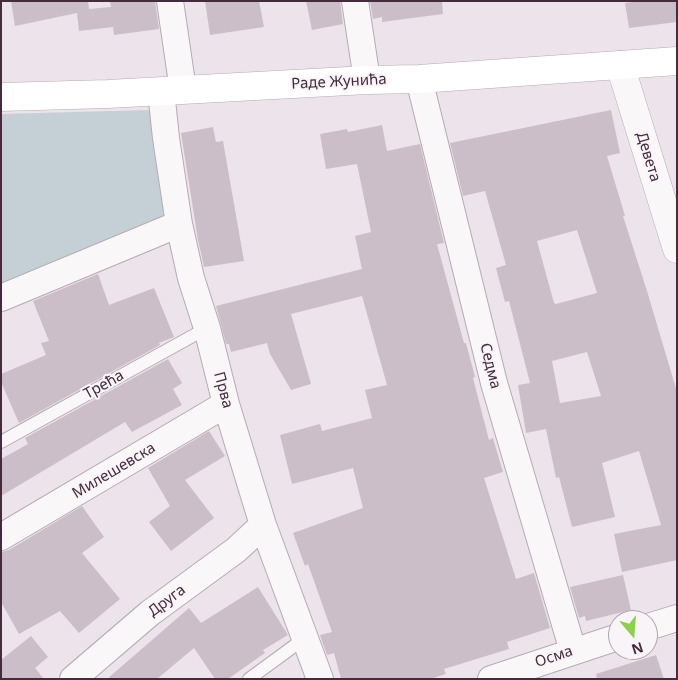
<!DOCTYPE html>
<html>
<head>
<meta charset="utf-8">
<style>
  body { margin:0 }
  #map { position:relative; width:678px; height:680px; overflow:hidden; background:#ece4ea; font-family:"Noto Sans",sans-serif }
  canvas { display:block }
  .frame { position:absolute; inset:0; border:2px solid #442b3d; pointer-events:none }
  .north { position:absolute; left:608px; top:610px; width:50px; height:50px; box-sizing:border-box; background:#f9f4f8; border:1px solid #b1a4ad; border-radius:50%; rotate:162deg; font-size:14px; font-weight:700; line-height:20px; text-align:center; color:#442b3d }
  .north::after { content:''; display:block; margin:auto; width:18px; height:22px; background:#8dd049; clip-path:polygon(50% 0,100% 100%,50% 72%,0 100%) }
</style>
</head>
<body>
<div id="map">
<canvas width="678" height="680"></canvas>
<div class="frame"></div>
<div class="north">N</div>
</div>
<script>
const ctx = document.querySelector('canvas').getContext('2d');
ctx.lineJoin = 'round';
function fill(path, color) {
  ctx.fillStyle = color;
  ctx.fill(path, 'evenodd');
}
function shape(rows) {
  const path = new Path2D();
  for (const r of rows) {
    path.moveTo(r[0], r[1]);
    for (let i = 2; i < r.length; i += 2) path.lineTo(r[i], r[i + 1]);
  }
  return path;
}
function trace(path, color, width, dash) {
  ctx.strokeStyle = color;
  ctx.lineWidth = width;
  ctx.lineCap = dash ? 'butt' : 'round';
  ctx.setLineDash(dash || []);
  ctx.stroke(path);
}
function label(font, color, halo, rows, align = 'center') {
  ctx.font = font + ' "Noto Sans",sans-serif';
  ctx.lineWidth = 4;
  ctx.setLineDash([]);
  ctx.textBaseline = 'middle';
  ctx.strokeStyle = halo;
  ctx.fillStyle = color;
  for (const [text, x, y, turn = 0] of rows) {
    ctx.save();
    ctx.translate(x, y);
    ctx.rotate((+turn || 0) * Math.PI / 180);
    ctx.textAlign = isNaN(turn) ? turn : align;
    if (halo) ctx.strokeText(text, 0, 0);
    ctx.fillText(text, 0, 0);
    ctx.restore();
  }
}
const green = shape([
  [149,110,179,224,1,294,1,114]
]);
const building = shape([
  [11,1,88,1,89,9,111,7,110,1,155,1,159,29,114,35,113,27,79,31,77,13,15,26],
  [205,1,259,1,264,27,210,35],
  [306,1,340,1,343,24,312,30],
  [370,1,442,1,443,14,382,22,382,17,373,19],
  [640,1,677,1,677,22,629,28,625,3],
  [611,110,620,153,607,156,625,216,623,216,647,291,677,392,677,560,622,572,614,534,661,525,639,451,602,463,615,517,572,527,559,477,556,478,546,429,526,433,518,385,530,383,509,301,505,302,496,268,506,265,485,191,463,196,450,143],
  [577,230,597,293,556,304,554,303,537,241],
  [587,352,601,396,560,403,552,361],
  [382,125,387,151,420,144,444,243,437,244,464,343,466,343,475,377,473,378,489,440,493,438,503,472,484,478,516,579,534,573,550,628,507,642,509,649,444,669,446,674,430,679,341,679,334,653,327,655,320,635,332,632,308,564,305,566,293,533,363,508,353,468,292,484,280,435,320,424,322,431,372,418,365,390,387,385,362,296,291,314,311,384,291,390,270,354,267,343,231,352,229,344,226,344,216,306,362,269,355,236,371,232,357,164,326,169,320,134,347,129,348,132],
  [213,127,216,142,223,141,244,261,204,267,198,240,181,133],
  [98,274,109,305,154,288,174,337,159,343,160,345,19,423,1,382,1,374,46,355,41,343,49,341,33,301],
  [168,359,182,383,173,389,182,405,132,432,125,422,1,496,1,459,28,444,25,438],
  [209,431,225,456,185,480,214,518,171,551,149,522,170,506,148,468],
  [82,506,104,537,82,553,120,599,79,633,60,611,19,634,1,602,1,552,9,550],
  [623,575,631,610,586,621,585,616,579,618,570,587],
  [258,587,288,635,263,650,265,653,228,679,215,679,194,648,157,679,107,679,189,608,201,623],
  [31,636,48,657,35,668,44,679,1,679,1,660],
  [656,655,664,679,597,679,596,674]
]);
const service = shape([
  [1,442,207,328],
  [249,679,305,638]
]);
const minor = shape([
  [170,1,183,90],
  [355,1,367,80],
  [419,79,494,383,573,651],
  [161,91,166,138,179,224,191,278,207,328,226,404,263,525,320,679],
  [1,298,179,224],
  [1,537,226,404],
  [648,627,677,618],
  [73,679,150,613,236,550,263,525],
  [491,679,618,637]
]);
const tertiary = shape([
  [620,65,677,249]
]);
const secondary = shape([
  [1,97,108,94,367,80,419,79,677,61]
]);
const streetNames = [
  ["Раде Жунића",339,82,-3],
  ["Девета",648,157,73],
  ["Седма",490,366,76],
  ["Трећа",104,385,-29],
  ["Прва",223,390,75],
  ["Милешевска",114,471,-31],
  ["Друга",167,601,-37],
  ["Осма",554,657,-19]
];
fill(green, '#c5cfd6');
fill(building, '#ccbec8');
trace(service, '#b6a9b3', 14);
trace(minor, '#b6a9b3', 28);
trace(tertiary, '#b6a9b3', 29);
trace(secondary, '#b6a9b3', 29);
trace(service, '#faf7f9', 12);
trace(minor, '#faf7f9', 26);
trace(tertiary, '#faf7f9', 28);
trace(secondary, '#fff', 28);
label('15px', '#442b3d', '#f9f4f8', streetNames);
</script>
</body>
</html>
